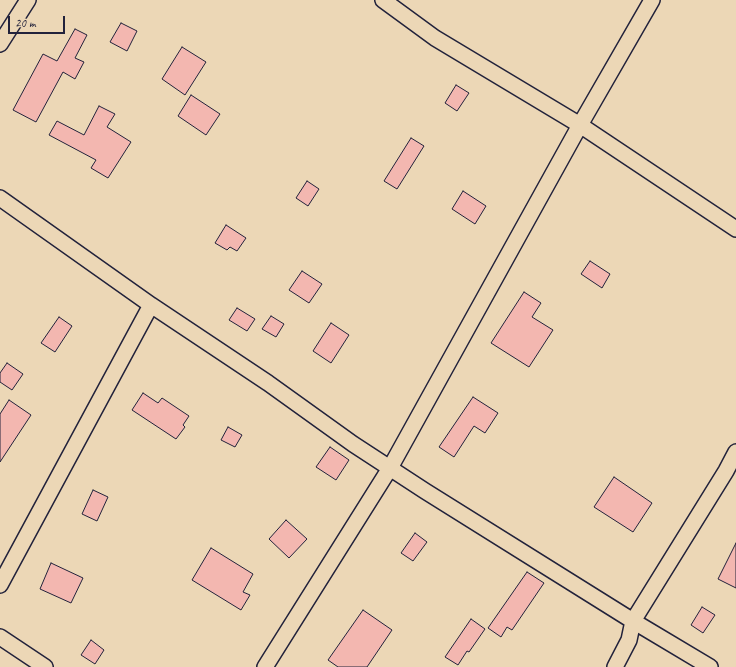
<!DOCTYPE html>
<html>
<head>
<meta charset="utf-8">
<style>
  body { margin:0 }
  #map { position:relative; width:736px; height:667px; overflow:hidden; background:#ecd7b6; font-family:Caveat,sans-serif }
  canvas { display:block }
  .scale { position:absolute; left:8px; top:16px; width:57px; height:18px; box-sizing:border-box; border:2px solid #22223b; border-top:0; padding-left:5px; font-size:12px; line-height:14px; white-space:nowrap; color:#22223b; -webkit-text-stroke:3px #ecd7b6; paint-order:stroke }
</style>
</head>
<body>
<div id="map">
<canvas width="736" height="667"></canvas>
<div class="scale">20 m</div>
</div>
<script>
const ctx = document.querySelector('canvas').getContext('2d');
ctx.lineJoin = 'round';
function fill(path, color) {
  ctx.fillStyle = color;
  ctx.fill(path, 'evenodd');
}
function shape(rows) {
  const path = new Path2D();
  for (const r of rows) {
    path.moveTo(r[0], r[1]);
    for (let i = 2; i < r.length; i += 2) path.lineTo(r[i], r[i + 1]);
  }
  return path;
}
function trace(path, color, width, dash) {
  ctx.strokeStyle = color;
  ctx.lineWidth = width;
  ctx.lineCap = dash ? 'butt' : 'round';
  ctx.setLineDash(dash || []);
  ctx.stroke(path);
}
const building = shape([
  [121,23,137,31,127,51,110,42,121,23],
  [75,29,87,35,75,58,84,62,75,79,63,72,36,122,13,110,43,54,57,61,75,29],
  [182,47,206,62,185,95,162,79,182,47],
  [456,85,469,93,457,111,445,103,456,85],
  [191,95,220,114,206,135,178,116,191,95],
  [99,106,115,114,107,127,131,142,108,178,91,168,96,160,49,135,57,121,84,135,99,106],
  [411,138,424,146,397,189,384,181,411,138],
  [307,181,319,189,308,206,296,198,307,181],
  [463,191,486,206,475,224,452,209,463,191],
  [226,225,246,238,237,251,230,247,227,250,215,243,226,225],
  [590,261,610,274,602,288,581,274,590,261],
  [302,271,322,284,309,303,289,290,302,271],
  [524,292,541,303,532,317,553,330,529,367,491,343,524,292],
  [237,308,255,319,247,331,229,320,237,308],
  [271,316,284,324,276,337,262,329,271,316],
  [59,317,72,326,55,352,41,343,59,317],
  [331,323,349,335,331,363,313,351,331,323],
  [7,363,23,374,12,390,0,382,0,373,7,363],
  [143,393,158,403,162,398,189,416,183,425,185,427,176,439,132,410,143,393],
  [473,397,498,413,485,433,474,426,454,457,439,447,473,397],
  [9,400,31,415,0,462,0,414,9,400],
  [228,427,242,435,235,447,221,440,228,427],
  [330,447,349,460,336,480,316,467,330,447],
  [614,477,652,503,633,532,594,507,614,477],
  [93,490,108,497,97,521,82,514,93,490],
  [286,520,307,539,289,558,269,539,286,520],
  [415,533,427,542,413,561,401,553,415,533],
  [736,543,736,588,718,579,736,543],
  [211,548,253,574,243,592,250,595,241,610,192,580,211,548],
  [51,563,83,578,71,603,40,589,51,563],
  [527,572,544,583,512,630,507,627,501,637,488,628,527,572],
  [702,607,715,615,703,633,691,625,702,607],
  [363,610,392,630,367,667,338,667,328,660,363,610],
  [471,619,485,629,469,652,467,651,458,665,445,657,471,619],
  [91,640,104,650,95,664,81,655,91,640]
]);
const street = shape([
  [383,0,435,38,580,125,736,229],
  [0,44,28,0],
  [0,198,151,305,268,383,353,444,425,491,633,621,710,667],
  [0,585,151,305],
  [0,637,45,667],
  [265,667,390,468,580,125,652,0],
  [615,667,629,640,633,621,726,471,736,452]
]);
fill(building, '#f3b7b0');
trace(building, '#22223b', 1);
trace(street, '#22223b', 18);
trace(street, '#ecd7b6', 15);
</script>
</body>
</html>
